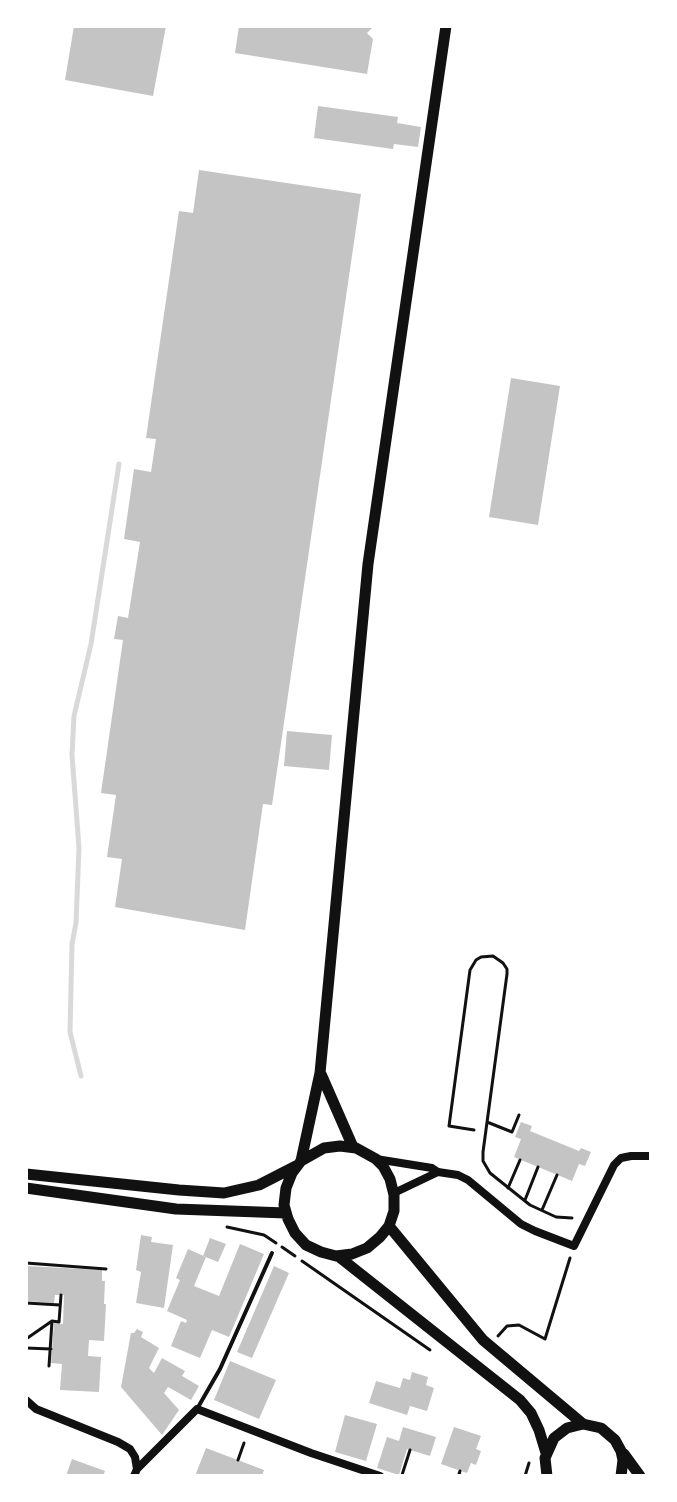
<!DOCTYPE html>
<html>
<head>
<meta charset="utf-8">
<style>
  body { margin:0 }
  #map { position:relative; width:677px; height:1502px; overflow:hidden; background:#fff; font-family:"Fira Sans Condensed",sans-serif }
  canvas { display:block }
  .frame { position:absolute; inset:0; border:28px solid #fff; pointer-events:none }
</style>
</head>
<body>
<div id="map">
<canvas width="677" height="1502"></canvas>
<div class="frame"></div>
</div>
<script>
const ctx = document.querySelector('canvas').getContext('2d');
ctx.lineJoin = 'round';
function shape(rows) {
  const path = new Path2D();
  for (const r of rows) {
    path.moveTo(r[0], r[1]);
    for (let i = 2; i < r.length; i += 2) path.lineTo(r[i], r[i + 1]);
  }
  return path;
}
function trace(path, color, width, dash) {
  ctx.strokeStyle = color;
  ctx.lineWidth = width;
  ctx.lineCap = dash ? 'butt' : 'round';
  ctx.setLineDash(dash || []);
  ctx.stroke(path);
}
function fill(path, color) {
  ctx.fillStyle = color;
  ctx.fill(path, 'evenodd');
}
const stream = shape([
  [81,1076,70,1032,72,944,76,923,79,848,72,755,74,716,91,644,119,464]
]);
const building = shape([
  [74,26,166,26,153,96,65,80],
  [239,26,374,26,367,33,373,39,367,74,235,53],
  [318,106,398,117,397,123,421,127,418,147,394,144,393,149,314,138],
  [199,170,361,194,272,805,263,804,245,930,115,907,122,859,107,857,116,795,101,793,123,640,114,639,118,616,128,618,140,542,124,539,134,469,151,472,156,439,146,438,179,211,193,213],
  [511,378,560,386,538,525,489,517],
  [287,731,332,735,329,770,284,766],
  [521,1122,532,1126,530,1131,579,1151,581,1148,591,1152,585,1166,579,1164,572,1181,514,1157,521,1139,515,1137],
  [141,1235,152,1237,151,1242,173,1245,164,1308,136,1303,141,1272,136,1270],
  [210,1238,226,1244,218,1262,203,1256],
  [240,1244,264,1254,229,1337,212,1330,200,1358,171,1346,181,1321,186,1323,187,1320,167,1311,180,1280,176,1278,188,1249,206,1257,194,1286,219,1296],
  [26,1266,102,1270,102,1281,105,1281,104,1304,106,1304,104,1341,89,1340,88,1356,101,1357,99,1392,60,1390,62,1364,51,1363,54,1323,63,1324,64,1295,55,1295,54,1303,26,1301],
  [274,1266,289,1273,252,1358,237,1352],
  [137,1329,143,1332,141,1337,159,1348,149,1368,154,1373,162,1358,185,1371,182,1376,199,1386,191,1400,168,1387,164,1393,179,1410,162,1435,121,1387,131,1333,134,1333],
  [230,1361,276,1380,259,1419,214,1400],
  [412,1372,428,1377,426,1385,434,1388,427,1411,410,1406,407,1415,369,1403,376,1381,400,1388,403,1378,410,1380],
  [345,1415,377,1424,366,1461,335,1452],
  [403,1427,436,1437,430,1456,407,1449,399,1475,377,1468,387,1437,399,1441],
  [454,1427,481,1436,476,1449,481,1451,476,1465,471,1463,467,1473,441,1464],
  [206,1448,264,1470,262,1476,195,1476],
  [72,1459,105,1471,103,1476,66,1476]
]);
const path = shape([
  [487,1122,512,1132,519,1115],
  [474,1130,449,1126,470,970,476,960,481,957,493,956,503,963,507,969,507,974,483,1152,483,1161,490,1173,530,1205,556,1217,572,1218],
  [508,1188,520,1160],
  [525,1200,538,1167],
  [542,1210,557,1175],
  [227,1227,264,1235,276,1243],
  [282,1247,295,1256],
  [302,1261,430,1350],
  [26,1263,106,1269],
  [26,1303,60,1305],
  [498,1336,507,1326,519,1325,545,1339,570,1258],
  [26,1339,52,1321],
  [26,1348,51,1349],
  [49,1366,52,1321,59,1322,61,1295],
  [238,1460,244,1443],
  [460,1471,459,1474,462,1476],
  [402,1475,410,1450],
  [525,1476,529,1463]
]);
const service = shape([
  [197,1409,220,1369,272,1253]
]);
const minor = shape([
  [376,1159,432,1168,438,1172,458,1175,468,1180,521,1224,535,1231,574,1246,614,1165,621,1158,631,1156,651,1156],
  [394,1193,438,1172],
  [26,1400,36,1409,118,1442,130,1449,135,1457,137,1469],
  [134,1476,137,1469,197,1409,311,1453,380,1476]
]);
const tertiary = shape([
  [321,1074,353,1147],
  [301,1161,324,1148,340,1146,356,1148,376,1159,383,1166,390,1179,394,1195,394,1211,389,1226,380,1237,367,1248,352,1254,336,1256,321,1252,306,1245,295,1233,288,1219,284,1205,286,1188,292,1173,301,1161,320,1073,368,564,446,26],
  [26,1174,179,1190,224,1193,259,1185,296,1166],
  [26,1188,176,1209,286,1213],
  [389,1226,483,1340,583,1424],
  [338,1256,520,1400,531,1413,539,1430,546,1453],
  [624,1454,640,1476],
  [547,1476,545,1458,554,1438,567,1428,583,1424,601,1428,615,1440,621,1451,623,1460,621,1476]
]);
trace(stream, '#d9d9d9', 5);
fill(building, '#c4c4c4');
trace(path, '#111', 3);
trace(service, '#111', 4);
trace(minor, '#111', 8);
trace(tertiary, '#111', 11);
</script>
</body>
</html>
